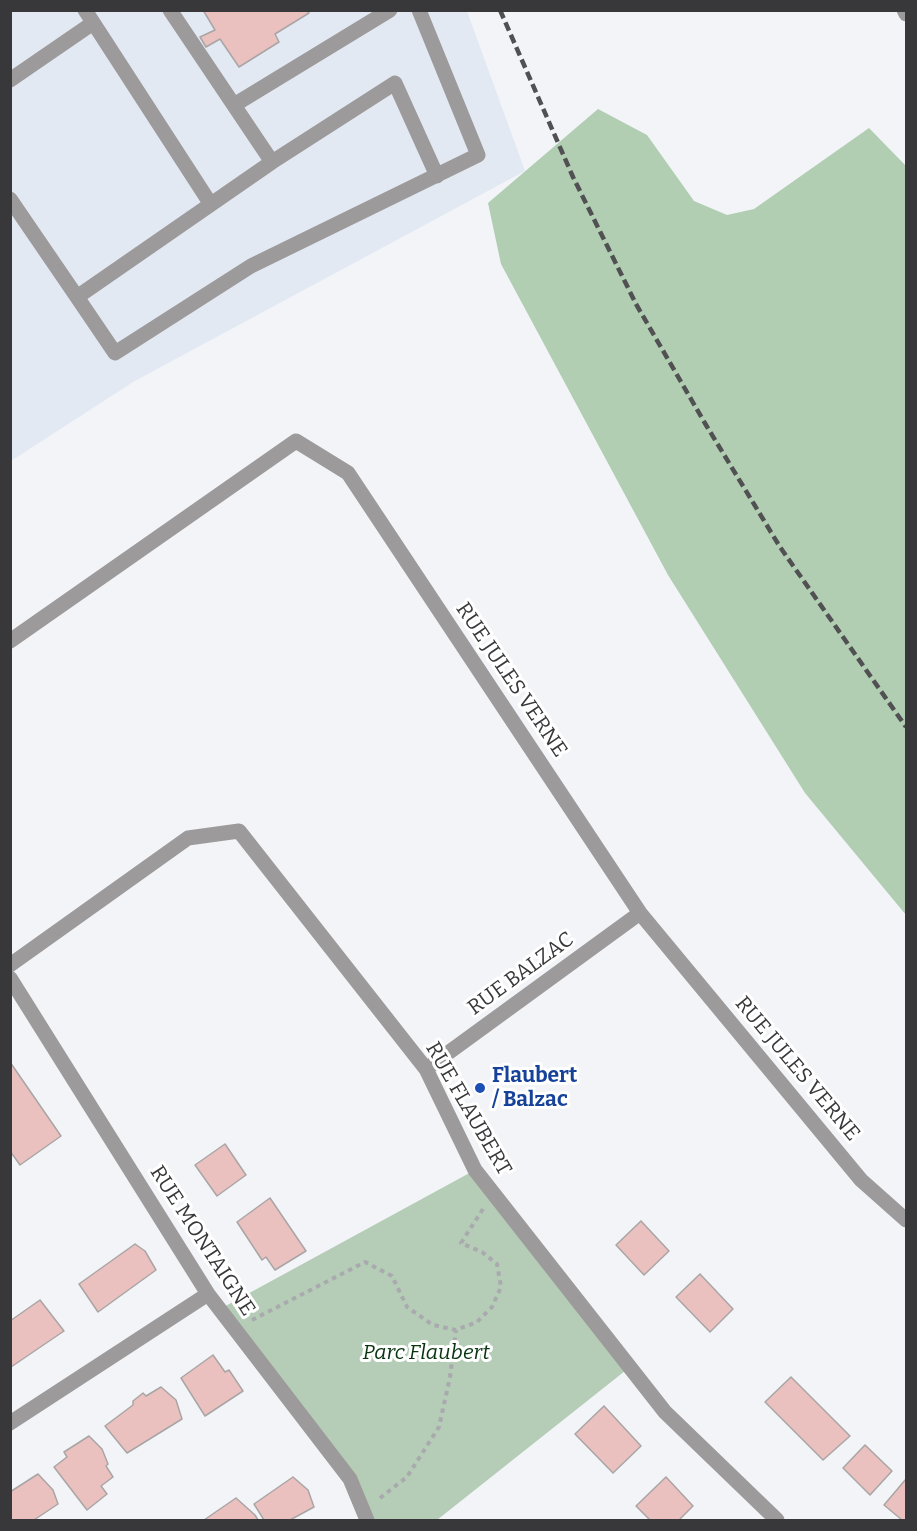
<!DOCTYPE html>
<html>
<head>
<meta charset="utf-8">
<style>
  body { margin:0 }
  #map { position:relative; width:917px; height:1531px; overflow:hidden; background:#f2f4f8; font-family:Bitter,serif }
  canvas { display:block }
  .frame { position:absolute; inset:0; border:12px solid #38383a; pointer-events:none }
</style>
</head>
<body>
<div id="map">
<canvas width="917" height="1531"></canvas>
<div class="frame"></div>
</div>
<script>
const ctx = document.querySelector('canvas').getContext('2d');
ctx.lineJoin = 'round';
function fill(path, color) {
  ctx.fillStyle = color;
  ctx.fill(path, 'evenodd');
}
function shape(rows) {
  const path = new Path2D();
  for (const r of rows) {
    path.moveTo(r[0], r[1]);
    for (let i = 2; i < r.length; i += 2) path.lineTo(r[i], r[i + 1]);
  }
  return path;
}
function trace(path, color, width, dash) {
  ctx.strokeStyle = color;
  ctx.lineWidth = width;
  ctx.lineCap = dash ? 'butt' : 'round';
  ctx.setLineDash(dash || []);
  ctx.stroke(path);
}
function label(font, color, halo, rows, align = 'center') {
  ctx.font = font + ' Bitter,serif';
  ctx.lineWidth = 6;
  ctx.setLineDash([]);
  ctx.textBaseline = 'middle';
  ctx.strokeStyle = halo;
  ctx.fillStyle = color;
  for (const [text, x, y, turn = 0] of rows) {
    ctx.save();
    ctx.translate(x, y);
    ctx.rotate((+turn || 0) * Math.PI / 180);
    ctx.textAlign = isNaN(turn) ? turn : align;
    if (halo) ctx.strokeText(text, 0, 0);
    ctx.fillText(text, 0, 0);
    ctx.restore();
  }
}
const built = shape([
  [11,11,467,11,525,171,133,382,11,461]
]);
const green = shape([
  [475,1170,630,1367,437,1520,367,1520,350,1479,220,1309]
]);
const forest = shape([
  [598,109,647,135,694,201,727,215,754,209,869,128,906,166,906,915,805,793,668,575,501,264,488,203]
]);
const building = shape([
  [203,10,307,10,309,13,275,34,279,42,239,67,220,39,206,47,200,37,215,30,203,10],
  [10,1062,61,1136,20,1165,10,1151,10,1062],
  [225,1144,246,1175,217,1196,195,1165,225,1144],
  [270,1198,306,1251,275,1270,266,1257,262,1260,237,1222,270,1198],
  [641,1221,669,1251,644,1275,616,1245,641,1221],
  [135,1244,145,1251,156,1270,98,1312,79,1284,135,1244],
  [700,1274,733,1309,710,1332,676,1297,700,1274],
  [40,1300,64,1331,11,1367,10,1321,40,1300],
  [213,1355,225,1372,229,1370,243,1391,205,1416,181,1378,213,1355],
  [791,1377,850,1436,823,1460,765,1402,791,1377],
  [161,1387,176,1400,182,1419,127,1453,105,1426,133,1405,133,1401,143,1393,146,1396,161,1387],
  [604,1406,641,1446,613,1473,575,1434,604,1406],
  [89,1436,102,1449,108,1464,106,1466,113,1477,101,1486,107,1494,87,1510,54,1467,67,1457,64,1452,89,1436],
  [865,1445,892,1471,870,1495,843,1468,865,1445],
  [38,1474,53,1490,58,1504,34,1520,10,1520,10,1492,38,1474],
  [293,1477,308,1490,314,1507,290,1520,264,1520,254,1504,293,1477],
  [666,1477,693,1506,679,1520,650,1520,636,1506,666,1477],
  [906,1479,906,1520,902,1520,884,1505,906,1479],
  [236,1498,255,1515,258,1520,204,1520,236,1498]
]);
const path = shape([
  [252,1320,365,1262,392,1276,407,1307,433,1325,456,1330,477,1322,492,1307,501,1287,497,1264,482,1252,461,1243,483,1209],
  [380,1498,407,1477,439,1427,450,1377,456,1330]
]);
const minor = shape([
  [85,10,210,203],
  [170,10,272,162],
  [904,10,906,14],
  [10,80,93,23],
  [234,105,390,10],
  [10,199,77,297,272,162,395,83,437,176],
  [77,297,115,353,251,266,478,155,419,10],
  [10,641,296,441,348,473,640,913,861,1180,906,1220],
  [10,965,188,838,239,831,426,1069,475,1170,665,1412,777,1520],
  [10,978,208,1294,350,1479,367,1520],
  [426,1069,640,913],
  [10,1423,208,1294]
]);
const rail = shape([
  [500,10,573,177,636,304,706,425,780,547,906,727]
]);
const markers = [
  [480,1088,6,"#1a4fb4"]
];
const streetNames = [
  ["RUE JULES VERNE",511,680,56],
  ["RUE BALZAC",521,974,-36],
  ["RUE JULES VERNE",797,1069,50],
  ["RUE FLAUBERT",468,1109,60],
  ["RUE MONTAIGNE",202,1241,57]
];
const transitNames = [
  ["Flaubert",492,1076],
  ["/ Balzac",492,1100]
];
const parkNames = [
  ["Parc Flaubert",426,1353]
];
fill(built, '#e3e9f3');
fill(green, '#b5cdb6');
fill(forest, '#b1ceb3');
fill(building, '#ebc1c0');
trace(building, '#a9a5a5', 1.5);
trace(path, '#a9aaae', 4, [4.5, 4.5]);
trace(minor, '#9c9a9a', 15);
trace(rail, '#515153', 4.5, [9, 4.5]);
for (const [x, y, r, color] of markers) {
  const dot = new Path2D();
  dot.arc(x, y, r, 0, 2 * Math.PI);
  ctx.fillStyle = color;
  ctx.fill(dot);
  trace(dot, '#fff', 2);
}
label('21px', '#38383a', '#fff', streetNames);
label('bold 21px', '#164399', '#fff', transitNames, 'left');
label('italic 21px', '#083410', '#fff', parkNames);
</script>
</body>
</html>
